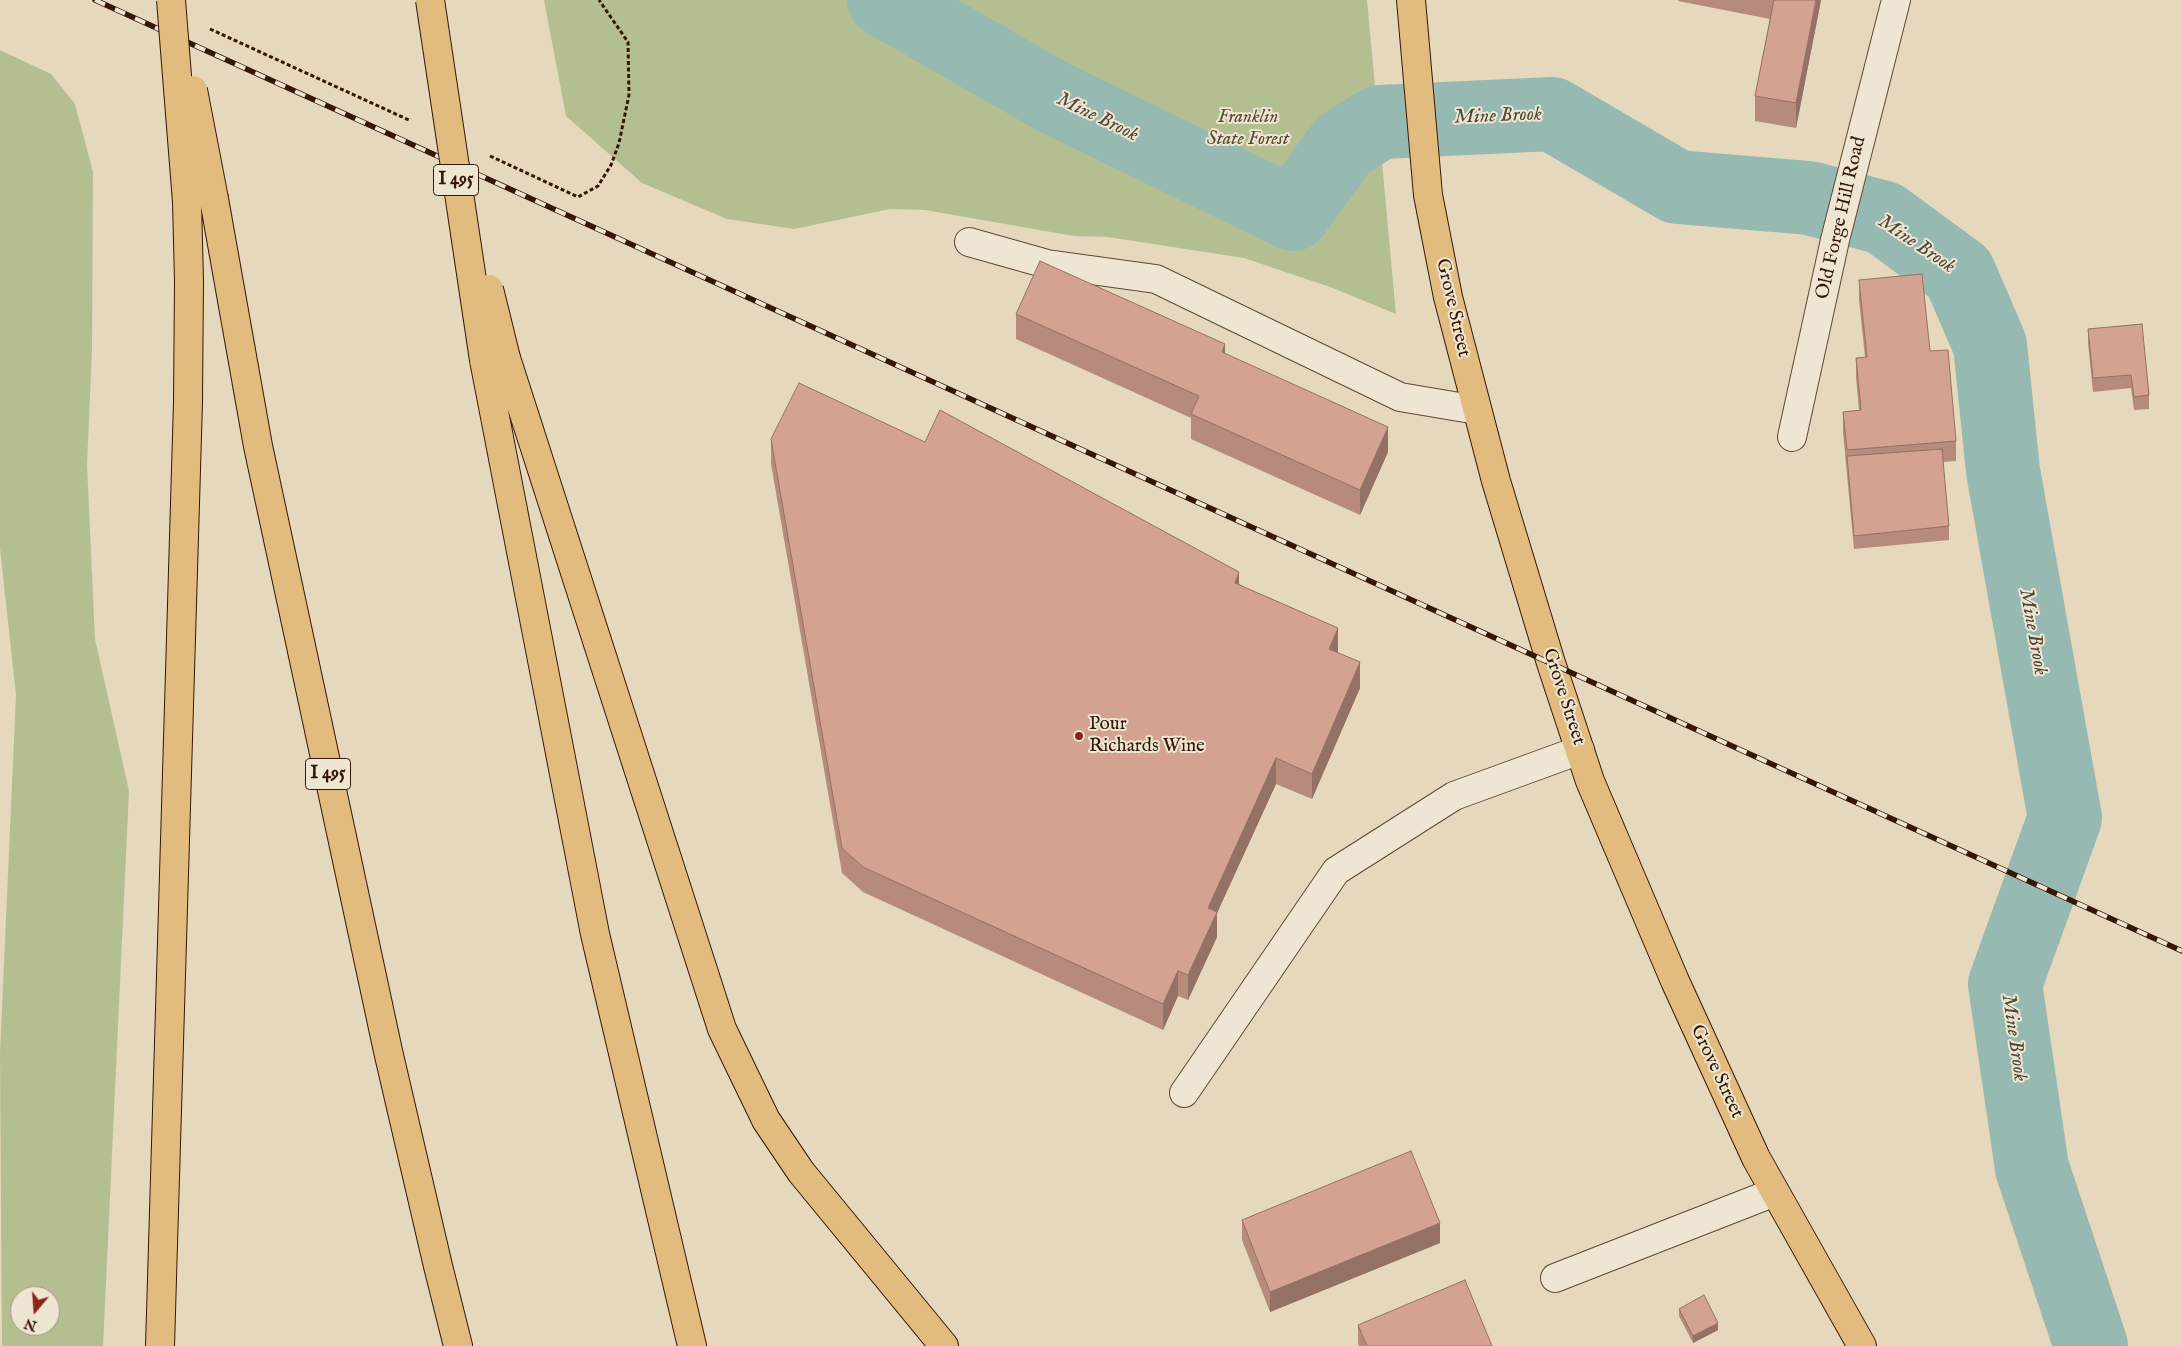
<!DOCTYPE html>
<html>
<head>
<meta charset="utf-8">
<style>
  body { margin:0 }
  #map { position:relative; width:2182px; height:1346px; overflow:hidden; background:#e5d8bc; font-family:"IM FELL English",serif }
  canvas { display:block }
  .north { position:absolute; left:10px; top:1286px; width:50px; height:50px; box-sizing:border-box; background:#eee6d3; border:1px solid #a49381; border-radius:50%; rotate:198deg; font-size:14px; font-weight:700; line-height:20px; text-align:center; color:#351705 }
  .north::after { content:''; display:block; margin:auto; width:18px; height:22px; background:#8f2418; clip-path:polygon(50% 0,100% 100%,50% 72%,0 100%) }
</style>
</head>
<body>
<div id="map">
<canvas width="2182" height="1346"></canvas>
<div class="north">N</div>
</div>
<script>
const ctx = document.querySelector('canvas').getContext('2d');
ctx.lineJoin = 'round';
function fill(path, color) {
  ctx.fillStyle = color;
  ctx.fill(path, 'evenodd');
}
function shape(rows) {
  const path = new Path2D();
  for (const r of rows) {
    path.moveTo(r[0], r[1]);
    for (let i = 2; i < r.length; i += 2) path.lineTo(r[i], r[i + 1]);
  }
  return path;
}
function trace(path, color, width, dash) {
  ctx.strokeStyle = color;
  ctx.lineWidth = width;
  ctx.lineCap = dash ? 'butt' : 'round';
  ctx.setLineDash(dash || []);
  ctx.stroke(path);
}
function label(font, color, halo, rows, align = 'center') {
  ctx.font = font + ' "IM FELL English",serif';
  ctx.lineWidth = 4;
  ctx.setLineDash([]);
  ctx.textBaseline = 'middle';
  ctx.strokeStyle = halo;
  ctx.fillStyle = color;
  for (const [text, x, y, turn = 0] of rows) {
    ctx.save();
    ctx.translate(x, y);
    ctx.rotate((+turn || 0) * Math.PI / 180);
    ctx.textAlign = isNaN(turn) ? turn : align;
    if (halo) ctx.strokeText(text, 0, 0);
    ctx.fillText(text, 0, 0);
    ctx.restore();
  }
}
const green = shape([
  [544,0,1367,0,1396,314,1333,288,1244,258,1108,237,1074,236,925,210,890,209,794,229,727,219,642,183,566,116],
  [0,50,51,74,75,104,93,172,92,350,87,465,95,639,129,791,103,1346,2,1346,0,1053,16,695,0,548],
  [20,1296,50,1296,50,1326,20,1326]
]);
const river = shape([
  [884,0,1053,97,1293,214,1343,145,1380,122,1552,114,1677,187,1809,198,1884,218,1959,273,1990,345,2003,471,2065,818,2005,984,2032,1168,2091,1346]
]);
const path = shape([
  [210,29,411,121],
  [490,156,578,197,598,186,611,165,619,143,629,95,628,42,599,0]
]);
const minor = shape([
  [969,242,1047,264,1156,279,1400,397,1477,410],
  [1792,437,1835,240,1896,0],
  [1184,1093,1336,871,1454,796,1580,750],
  [1555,1278,1775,1192]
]);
const major = shape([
  [1411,0,1428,195,1448,297,1496,481,1551,663,1590,781,1675,981,1756,1158,1862,1346]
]);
const highway = shape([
  [214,199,258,446,388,1051,438,1266,458,1346],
  [506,358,722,1029,766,1120,801,1172,944,1346],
  [484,360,595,934,692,1346],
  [160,1346,188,402,189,281,187,202]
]);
const rail = shape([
  [95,0,2182,951]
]);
const highwayBridge = shape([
  [171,0,187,202],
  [430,0,484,360],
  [193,90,214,199],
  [489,289,506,358]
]);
const wall = shape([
  [1678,0,1821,0,1796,128,1755,121,1755,96,1770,19,1678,1],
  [1859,280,1930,351,1956,441,1956,461,1943,462,1949,526,1949,540,1854,549,1843,432,1843,412,1859,410,1856,378,1856,358,1865,357,1859,300],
  [1016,314,1225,353,1388,452,1360,515,1191,439,1191,418,1016,339],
  [2142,324,2149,395,2149,409,2134,410,2131,388,2093,392,2088,343,2088,329],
  [771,439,925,442,1239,584,1338,653,1360,688,1312,799,1276,784,1217,913,1217,937,1188,1000,1178,996,1163,1030,863,892,842,873,771,464],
  [1242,1220,1440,1243,1270,1312,1242,1240],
  [1679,1309,1718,1330,1693,1343,1679,1316],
  [1358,1325,1492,1346,1359,1346,1358,1344]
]);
const shadedWall = shape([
  [1816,0,1821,0,1796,128,1796,103],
  [1225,344,1225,369,1222,352],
  [1388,427,1388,452,1360,515,1360,490],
  [1239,572,1239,598,1235,583],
  [1338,628,1338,653,1329,649],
  [1360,662,1360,688,1312,799,1312,774],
  [1276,758,1276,784,1217,913,1217,937,1188,1000,1188,975,1208,908],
  [1178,971,1178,996,1163,1030,1163,1004],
  [1440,1223,1440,1243,1270,1312,1270,1292],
  [1718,1323,1718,1330,1693,1343,1693,1336]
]);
const building = shape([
  [1774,0,1816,0,1796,103,1755,96,1774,0],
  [1040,261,1225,344,1222,352,1388,427,1360,490,1191,414,1199,396,1016,314,1040,261],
  [1922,274,1930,351,1948,350,1956,441,1847,450,1843,412,1861,410,1856,358,1867,357,1859,280,1922,274],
  [2142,324,2149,395,2134,397,2131,375,2093,378,2088,329,2142,324],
  [799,383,925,442,940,410,1239,572,1235,583,1338,628,1329,649,1360,662,1312,774,1276,758,1208,908,1217,912,1188,975,1178,971,1163,1004,863,867,842,848,771,439,799,383],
  [1942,449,1949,526,1854,536,1847,456,1942,449],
  [1411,1151,1440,1223,1270,1292,1242,1220,1411,1151],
  [1465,1280,1492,1346,1367,1346,1358,1325,1465,1280],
  [1704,1295,1718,1323,1693,1336,1679,1309,1704,1295]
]);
const markers = [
  [1079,736,5,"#8f2418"]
];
const shields = [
  [456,180,45],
  [328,774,45]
];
const shieldNames = [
  ["I 495",456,180],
  ["I 495",328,774]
];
const parkNames = [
  ["Franklin",1248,118],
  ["State Forest",1248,140]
];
const streetNames = [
  ["Old Forge Hill Road",1842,218,-77],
  ["Grove Street",1452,308,77],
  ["Grove Street",1563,697,72],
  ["Grove Street",1716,1072,65]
];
const poiNames = [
  ["Pour",1089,725],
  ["Richards Wine",1089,747]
];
const waterNames = [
  ["Mine Brook",1498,117,-2],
  ["Mine Brook",1097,118,26],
  ["Mine Brook",1916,245,34],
  ["Mine Brook",2032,632,80],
  ["Mine Brook",2013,1038,82]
];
fill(green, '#b4bf91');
trace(river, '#96bab1', 74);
trace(minor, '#614733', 30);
trace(major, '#351705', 30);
trace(highway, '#351705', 30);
trace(path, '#351705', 3, [4, 2.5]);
trace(minor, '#eee6d3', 28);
trace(major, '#e2bc7e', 28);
trace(highway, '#e2bc7e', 28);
trace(rail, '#351705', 5.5);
trace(rail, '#eee6d3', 4, [11]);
trace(highwayBridge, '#351705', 30, []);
trace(highwayBridge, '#e2bc7e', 28);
fill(wall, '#b68b7c');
fill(shadedWall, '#947165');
fill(building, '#d4a290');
trace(building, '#947165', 1);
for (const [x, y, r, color] of markers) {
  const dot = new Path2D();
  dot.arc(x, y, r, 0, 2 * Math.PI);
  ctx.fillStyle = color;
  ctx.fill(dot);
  trace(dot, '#eee6d3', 2);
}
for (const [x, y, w] of shields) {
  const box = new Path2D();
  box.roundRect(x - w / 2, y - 15.5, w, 31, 4);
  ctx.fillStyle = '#eee6d3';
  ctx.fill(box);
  trace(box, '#351705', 1);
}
label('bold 18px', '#351705', null, shieldNames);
label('italic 19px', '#5b492f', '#eee6d3', parkNames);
label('19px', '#351705', '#eee6d3', streetNames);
label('19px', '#351705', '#eee6d3', poiNames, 'left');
label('italic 20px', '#524839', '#eee6d3', waterNames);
</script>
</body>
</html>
